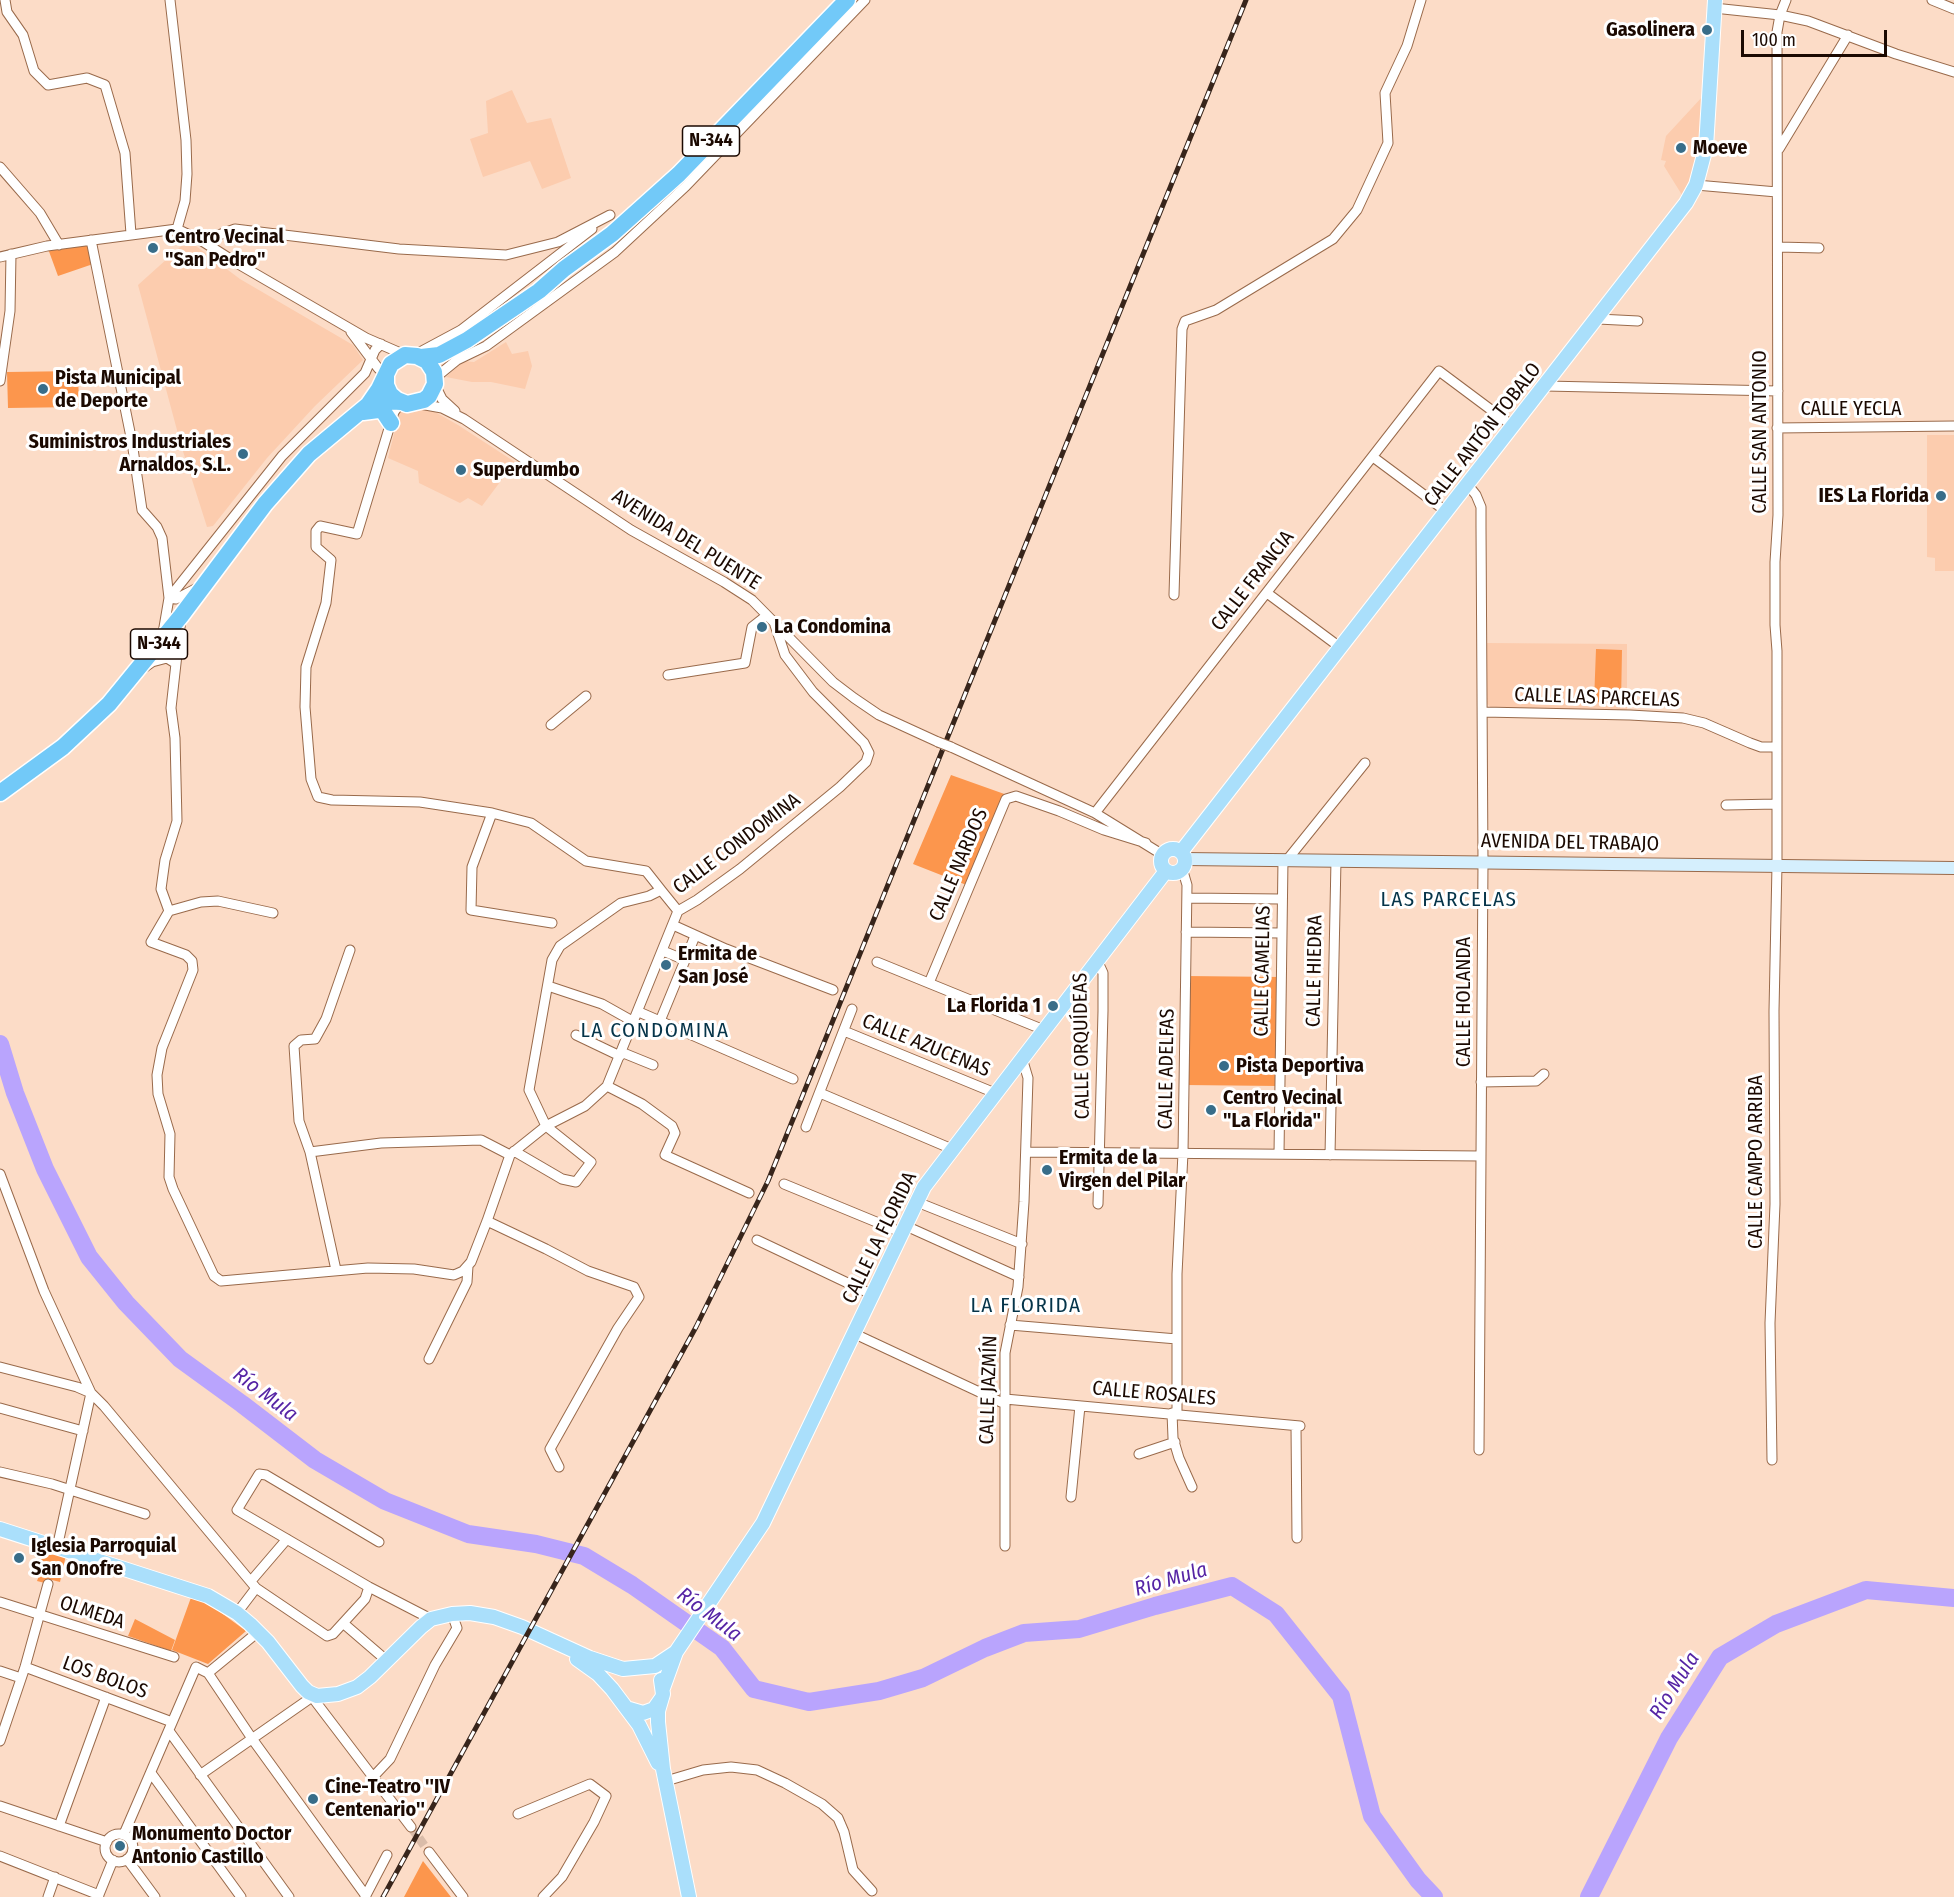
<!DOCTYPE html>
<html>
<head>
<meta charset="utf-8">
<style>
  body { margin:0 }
  #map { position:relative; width:1954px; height:1897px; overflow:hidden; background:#fcdcc7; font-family:"Fira Sans Condensed",sans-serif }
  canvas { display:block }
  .scale { position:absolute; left:1741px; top:30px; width:146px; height:27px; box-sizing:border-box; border:3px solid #1b0901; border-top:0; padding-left:8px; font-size:18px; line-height:21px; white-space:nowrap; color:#1b0901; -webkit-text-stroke:4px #fff; paint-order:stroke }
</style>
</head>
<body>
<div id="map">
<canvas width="1954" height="1897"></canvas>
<div class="scale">100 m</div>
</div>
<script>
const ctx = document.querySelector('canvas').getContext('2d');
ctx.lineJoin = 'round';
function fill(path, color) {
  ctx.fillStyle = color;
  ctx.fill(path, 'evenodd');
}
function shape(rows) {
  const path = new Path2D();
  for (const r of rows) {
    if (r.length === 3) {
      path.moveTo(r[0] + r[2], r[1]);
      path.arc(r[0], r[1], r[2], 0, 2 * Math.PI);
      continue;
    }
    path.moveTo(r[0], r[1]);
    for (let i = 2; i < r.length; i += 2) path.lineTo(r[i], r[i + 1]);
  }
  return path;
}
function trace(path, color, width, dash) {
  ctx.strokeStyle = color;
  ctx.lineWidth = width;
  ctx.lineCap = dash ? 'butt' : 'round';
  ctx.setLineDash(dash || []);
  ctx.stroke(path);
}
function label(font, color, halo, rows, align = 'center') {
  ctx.font = font + ' "Fira Sans Condensed",sans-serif';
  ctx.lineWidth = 6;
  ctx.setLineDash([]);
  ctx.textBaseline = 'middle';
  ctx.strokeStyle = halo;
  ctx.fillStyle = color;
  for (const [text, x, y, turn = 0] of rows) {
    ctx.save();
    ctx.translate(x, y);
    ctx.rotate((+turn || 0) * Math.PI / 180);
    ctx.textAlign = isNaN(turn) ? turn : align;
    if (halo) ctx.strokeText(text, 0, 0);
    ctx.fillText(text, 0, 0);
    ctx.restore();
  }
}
const built = shape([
  [512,90,527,123,551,118,571,178,542,189,530,161,483,177,470,139,488,133,486,101],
  [1703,96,1700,139,1696,167,1682,195,1664,166,1666,161,1661,160,1666,136],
  [188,240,240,279,353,345,363,360,315,406,267,458,213,526,207,527,181,445,138,285],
  [506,342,512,354,528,351,532,366,525,389,491,382,472,382,446,377,463,361,474,362],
  [428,408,458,425,515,462,482,506,468,498,460,503,419,483,418,471,388,458,400,410],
  [1927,435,1954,435,1954,571,1935,571,1935,558,1927,557],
  [1486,643,1627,644,1627,710,1492,708,1487,704]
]);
const green = shape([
  [91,240,96,263,58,276,47,246],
  [78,371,79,407,8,408,7,372],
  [1596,649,1622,650,1621,703,1594,702],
  [951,775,1010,796,969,886,913,864],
  [1186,976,1281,977,1279,1086,1185,1085],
  [40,1550,66,1555,60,1582,52,1580,45,1583,37,1581,42,1568,36,1565],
  [193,1592,246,1631,208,1664,172,1650],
  [135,1619,175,1640,171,1651,128,1636],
  [423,1861,451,1897,404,1897]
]);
const river = shape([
  [0,1044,15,1093,45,1169,89,1257,126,1303,180,1359,242,1404,315,1460,385,1501,468,1534,536,1544,584,1556,632,1585,722,1648,754,1689,809,1702,879,1691,923,1678,985,1648,1024,1633,1079,1629,1155,1606,1232,1586,1276,1614,1341,1696,1372,1816,1418,1880,1434,1897],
  [1589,1897,1669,1738,1720,1657,1776,1624,1866,1590,1954,1598]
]);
const streetTunnel = shape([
  [411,1827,429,1852]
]);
const street = shape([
  [5,0,7,12,23,35,34,71,48,85,87,78,105,85,125,153,131,234],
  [170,0,186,140,187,174,185,201,177,229],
  [1932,0,1954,9],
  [1714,8,1780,15,1808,21,1896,54,1954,72],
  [1779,149,1848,35],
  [0,167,40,213,59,245],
  [1696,185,1777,192],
  [91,240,132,442,142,510,157,527,162,538,169,598],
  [202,241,235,229,399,249,506,255,558,242,610,215],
  [1778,247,1819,248],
  [0,257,47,246,177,229,202,241,235,262,366,338,405,355],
  [1598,319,1638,321],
  [351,332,378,368,386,375],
  [420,352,461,330,592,229],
  [435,378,457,360,486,346,615,252,686,186,865,0],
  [0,381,10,311,11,254],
  [435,385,442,399,455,411],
  [1545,386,1778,391],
  [401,402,394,412,357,534,320,526,316,531,316,547,331,560,326,603,306,667,305,707,311,779,318,797,332,800,420,802,492,813,531,823,586,861,646,871,661,890,649,896,621,903,560,946,552,960,529,1090,546,1126,591,1162,576,1182,562,1179,514,1151],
  [420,404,442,408,464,419,631,530,724,582,752,600,833,682,854,698,879,715,938,742],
  [1777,428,1954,426],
  [1373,457,1447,512],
  [1468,485,1476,495,1481,507,1481,526,1483,862,1479,1450],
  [1267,593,1341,648],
  [1174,595,1182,329,1185,321,1216,310,1333,239,1357,210,1388,143,1385,93,1407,46,1421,0],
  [169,598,176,599,197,588],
  [181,619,171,708,175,738,177,821,165,860,161,889,169,911,151,942,186,955,192,961,193,970,162,1048,157,1075,158,1094,170,1134,169,1177,173,1189,214,1276,221,1281,368,1268,414,1269,454,1275,463,1271,471,1262,487,1221,510,1155],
  [163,633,169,598,282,456,365,373,375,350,381,344],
  [145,667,152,662,167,658,175,663],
  [668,675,745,663,752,627,766,616],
  [1483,712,1630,715,1683,718,1704,723,1750,743,1761,747,1777,747],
  [551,725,586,696],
  [951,747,1095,813,1163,855],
  [1726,805,1777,804],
  [492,813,472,867,471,910,552,923],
  [1095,813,1439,371,1514,427],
  [1287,860,1365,763],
  [661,890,678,911],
  [1187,898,1281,899],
  [169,911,201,902,218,901,273,913],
  [673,925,726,949,833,990],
  [1186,932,1281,933],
  [663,951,685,960],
  [1097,960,1103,973,1103,1011,1098,1204],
  [877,962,1044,1030],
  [929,983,1006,799,1016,796,1059,811,1104,830,1146,843],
  [548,986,602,1004,634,1022],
  [639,1012,793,1079],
  [660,1021,695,936],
  [844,1031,995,1093],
  [576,1035,620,1056],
  [621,1052,653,1065],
  [1481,1082,1536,1081,1544,1074],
  [607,1086,642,1104,672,1126,675,1133,665,1155,749,1193],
  [820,1093,952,1149],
  [806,1127,852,1009],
  [310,1152,299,1121,294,1046,301,1040,315,1039,326,1019,350,950],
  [1026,1152,1481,1156],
  [511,1154,546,1126,585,1106,607,1086,678,911,697,900,740,869,840,787,866,762,869,753,864,743,813,692,785,655,775,625],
  [1279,1154,1283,860],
  [1330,1155,1336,860],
  [0,1174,44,1291,91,1393,104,1406,256,1588,327,1636,333,1634,365,1599,369,1587],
  [784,1184,903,1233],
  [917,1202,1022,1244],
  [487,1221,546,1249,588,1271,634,1287,639,1297,618,1328,550,1449,559,1467],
  [906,1226,1019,1277],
  [757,1240,873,1295],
  [336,1270,310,1152,381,1143,481,1140,510,1155],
  [1010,1325,1177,1339],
  [855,1334,1005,1404],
  [429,1359,467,1282,468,1266],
  [0,1367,77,1387,91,1393],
  [1005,1399,1300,1426],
  [0,1408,83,1431],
  [1172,1413,1173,1438,1179,1458,1192,1487],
  [1177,1414,1177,1274,1183,1153,1187,885,1182,868],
  [1296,1426,1297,1538],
  [1139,1454,1175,1442],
  [1772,1460,1770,1323,1775,1204,1774,1011,1777,865,1777,651,1775,625,1775,562,1778,515,1777,32,1780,15,1786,0],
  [0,1472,52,1484,145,1514],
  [1071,1497,1080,1406],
  [379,1542,266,1475,259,1474,237,1510,369,1587,431,1619],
  [1005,1546,1005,1353,1018,1287,1024,1202,1028,1078,1022,1058],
  [57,1548,91,1393],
  [251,1581,287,1539],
  [0,1602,174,1657],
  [237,1613,256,1588],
  [343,1623,386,1660],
  [25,1667,172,1722],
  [0,1671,21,1678],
  [208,1673,253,1740,366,1896],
  [309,1693,411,1827],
  [169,1731,289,1897],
  [0,1741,25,1667,48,1584],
  [151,1773,241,1897],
  [200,1775,312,1697],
  [373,1777,390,1759,435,1665,457,1628,452,1614],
  [666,1781,703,1770,731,1767,757,1770,785,1783,822,1804,838,1818,844,1832,853,1870,872,1891],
  [0,1806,107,1842],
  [518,1814,590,1784,606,1796,594,1822,562,1877,543,1897],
  [59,1826,106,1697],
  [124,1834,196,1667,208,1673,258,1632],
  [119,1848,14],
  [429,1852,463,1897],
  [0,1856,99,1895],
  [127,1859,155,1897],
  [48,1897,55,1877],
  [98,1897,113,1860],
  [365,1897,387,1855]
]);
const secondary = shape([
  [1185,859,1954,868]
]);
const primary = shape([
  [1173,861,12],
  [1181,852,1686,203,1696,185,1706,147,1715,0],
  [0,1529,208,1596,237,1613,250,1624,268,1642,302,1686,308,1692,317,1696,338,1694,357,1687,370,1677,421,1627,431,1619,452,1614,470,1613,494,1617,522,1627,590,1658,623,1669,655,1666,676,1652],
  [577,1659,598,1674,612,1689,639,1725,658,1763],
  [661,1680,663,1694,658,1711,658,1722,663,1769,689,1897],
  [663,1688,676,1652,763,1523,924,1187,1166,871],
  [626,1708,643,1713,654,1709,661,1699]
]);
const highway = shape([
  [421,357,439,355,467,340,539,291,564,269,612,234,679,174,847,0],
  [368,405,379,389,391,364,405,355,417,356,427,361,434,372,435,384,429,396,424,400,407,404,397,400,390,394,386,385,386,375],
  [363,412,378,410,383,411,391,423],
  [0,793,63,747,109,704,181,616,265,504,309,454,368,405,383,401,401,402]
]);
const rail = shape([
  [383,1897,696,1327,768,1181,1246,0]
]);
const streetBridge = shape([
  [938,742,951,747]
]);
const markers = [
  [1707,30,6,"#386d89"],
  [1681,148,6,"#386d89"],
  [153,248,6,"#386d89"],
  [43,389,6,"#386d89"],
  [243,454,6,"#386d89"],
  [461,470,6,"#386d89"],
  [1941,496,6,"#386d89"],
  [762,627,6,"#386d89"],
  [666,965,6,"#386d89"],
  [1053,1006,6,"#386d89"],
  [1224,1066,6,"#386d89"],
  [1211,1110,6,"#386d89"],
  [1047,1170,6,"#386d89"],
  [19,1558,6,"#386d89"],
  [313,1799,6,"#386d89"],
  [120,1846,6,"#386d89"]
];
const shields = [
  [711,141,57],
  [159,644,57]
];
const shieldNames = [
  ["N-344",711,141],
  ["N-344",159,644]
];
const poiNames = [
  ["Gasolinera",1695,30,"right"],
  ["Moeve",1693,148],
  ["Centro Vecinal",165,237],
  ["\"San Pedro\"",165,260],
  ["Pista Municipal",55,378],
  ["de Deporte",55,401],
  ["Suministros Industriales",231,442,"right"],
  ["Arnaldos, S.L.",231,465,"right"],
  ["Superdumbo",473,470],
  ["IES La Florida",1929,496,"right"],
  ["La Condomina",774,627],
  ["Ermita de",678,954],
  ["San José",678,977],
  ["La Florida 1",1041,1006,"right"],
  ["Pista Deportiva",1236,1066],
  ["Centro Vecinal",1223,1098],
  ["\"La Florida\"",1223,1121],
  ["Ermita de la",1059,1158],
  ["Virgen del Pilar",1059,1181],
  ["Iglesia Parroquial",31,1546],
  ["San Onofre",31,1569],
  ["Cine-Teatro ''IV",325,1787],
  ["Centenario''",325,1810],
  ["Monumento Doctor",132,1834],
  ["Antonio Castillo",132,1857]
];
const streetNames = [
  ["CALLE YECLA",1851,409],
  ["CALLE SAN ANTONIO",1760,432,-90],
  ["CALLE ANTÓN TOBALO",1483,435,-52],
  ["AVENIDA DEL PUENTE",686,540,32],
  ["CALLE FRANCIA",1253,581,-52],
  ["CALLE LAS PARCELAS",1597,698,2],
  ["AVENIDA DEL TRABAJO",1570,843,1],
  ["CALLE CONDOMINA",737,844,-37],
  ["CALLE NARDOS",959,865,-67],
  ["CALLE CAMELIAS",1263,971,-89],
  ["CALLE HIEDRA",1315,971,-89],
  ["CALLE HOLANDA",1464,1002,-90],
  ["CALLE AZUCENAS",926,1046,22],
  ["CALLE ORQUÍDEAS",1082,1046,-91],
  ["CALLE ADELFAS",1167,1069,-89],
  ["CALLE CAMPO ARRIBA",1756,1162,-90],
  ["CALLE LA FLORIDA",880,1238,-64],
  ["CALLE JAZMÍN",989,1390,-88],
  ["CALLE ROSALES",1154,1394,5],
  ["OLMEDA",92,1613,18],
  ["LOS BOLOS",105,1678,20]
];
const neighbourhoodNames = [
  ["LAS PARCELAS",1449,900],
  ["LA CONDOMINA",655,1031],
  ["LA FLORIDA",1026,1306]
];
const waterNames = [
  ["Río Mula",265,1395,37],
  ["Río Mula",1171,1580,-16],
  ["Río Mula",709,1615,37],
  ["Río Mula",1675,1686,-58]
];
fill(built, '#fcccae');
fill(green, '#fc964d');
trace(river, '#b9a4fd', 18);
trace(streetTunnel, '#dabca9', 9, [9, 4.5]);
trace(street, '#996a4b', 11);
trace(secondary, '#996a4b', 14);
trace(primary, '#fff', 16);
trace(highway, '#fff', 19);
trace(street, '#fff', 9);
trace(secondary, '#d5effd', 12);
trace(primary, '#aadffb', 14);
trace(highway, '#72c9f8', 16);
trace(rail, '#38251b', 5);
trace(rail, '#fff', 3, [9]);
trace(streetBridge, '#996a4b', 11, []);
trace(streetBridge, '#fff', 9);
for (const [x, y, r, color] of markers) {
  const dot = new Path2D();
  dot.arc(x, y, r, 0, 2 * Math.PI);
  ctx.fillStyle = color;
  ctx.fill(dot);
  trace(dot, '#fff', 2);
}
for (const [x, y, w] of shields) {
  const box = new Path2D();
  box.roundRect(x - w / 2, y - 15, w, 30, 4.5);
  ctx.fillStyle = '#fff';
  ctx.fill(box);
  trace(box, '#1b0901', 1.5);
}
label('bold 18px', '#1b0901', null, shieldNames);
label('bold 20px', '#1b0901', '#fff', poiNames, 'left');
label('20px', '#1b0901', '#fff', streetNames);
ctx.letterSpacing = '1.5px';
label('21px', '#053449', '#fff', neighbourhoodNames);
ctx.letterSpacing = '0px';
label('italic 21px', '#5625a5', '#fff', waterNames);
</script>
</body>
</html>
